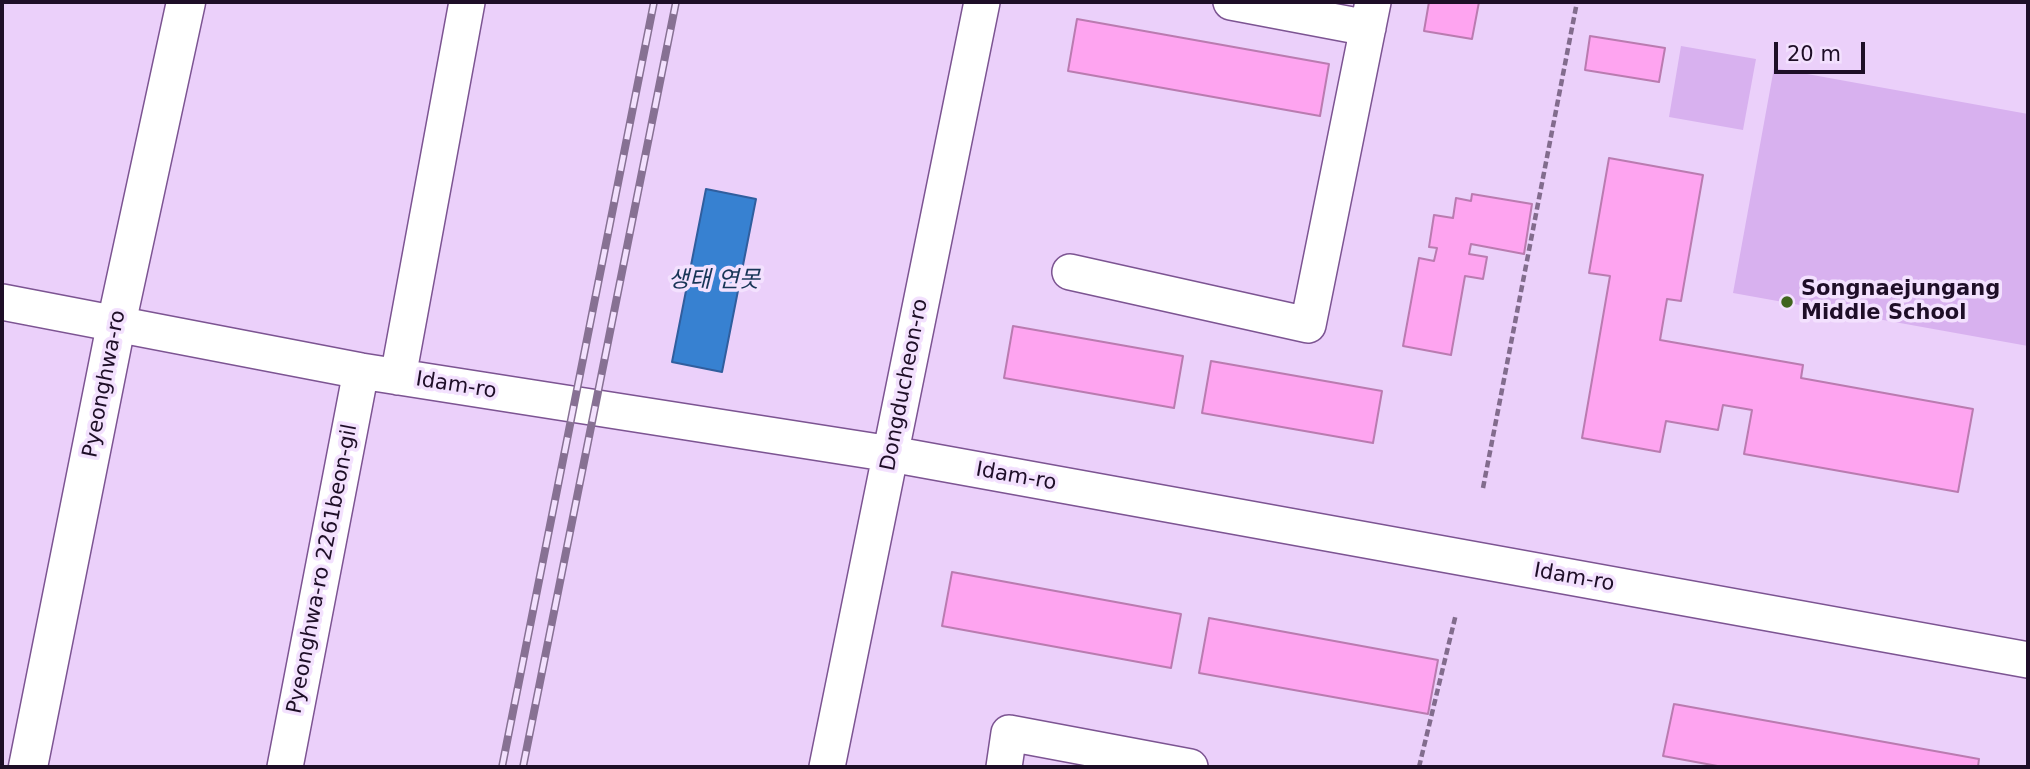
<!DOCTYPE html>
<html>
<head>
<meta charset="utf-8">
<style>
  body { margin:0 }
  #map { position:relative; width:2030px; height:769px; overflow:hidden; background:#ebd0fa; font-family:"DejaVu Sans",sans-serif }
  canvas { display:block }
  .frame { position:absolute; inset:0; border:4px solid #1e0e27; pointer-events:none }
  .scale { position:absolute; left:1774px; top:42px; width:91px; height:32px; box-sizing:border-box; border:4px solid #1e0e27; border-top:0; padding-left:9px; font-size:21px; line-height:24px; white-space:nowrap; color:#1e0e27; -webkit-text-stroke:5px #f3e1fe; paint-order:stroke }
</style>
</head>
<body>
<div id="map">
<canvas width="2030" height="769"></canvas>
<div class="frame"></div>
<div class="scale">20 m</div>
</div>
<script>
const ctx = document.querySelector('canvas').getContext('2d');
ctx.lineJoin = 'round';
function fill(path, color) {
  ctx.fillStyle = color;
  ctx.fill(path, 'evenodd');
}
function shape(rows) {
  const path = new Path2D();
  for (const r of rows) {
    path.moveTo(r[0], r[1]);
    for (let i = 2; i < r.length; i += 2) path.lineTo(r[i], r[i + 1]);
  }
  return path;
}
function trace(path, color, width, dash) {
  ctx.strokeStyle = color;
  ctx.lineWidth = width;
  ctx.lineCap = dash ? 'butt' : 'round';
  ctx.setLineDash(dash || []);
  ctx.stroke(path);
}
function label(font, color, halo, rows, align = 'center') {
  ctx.font = font + ' "DejaVu Sans","Noto Sans KR",sans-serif';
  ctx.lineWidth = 7;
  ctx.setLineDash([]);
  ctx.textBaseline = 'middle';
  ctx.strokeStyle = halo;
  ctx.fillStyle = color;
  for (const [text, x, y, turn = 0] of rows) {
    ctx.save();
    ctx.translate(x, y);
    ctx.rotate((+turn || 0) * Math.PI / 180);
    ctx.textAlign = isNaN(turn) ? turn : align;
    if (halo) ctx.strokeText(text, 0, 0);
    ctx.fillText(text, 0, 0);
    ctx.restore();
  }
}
const green = shape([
  [1681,46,1756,59,1743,130,1669,117],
  [1774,68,2028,114,2028,346,1733,293]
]);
const water = shape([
  [706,189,756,199,722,372,672,362,706,189]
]);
const building = shape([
  [1429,2,1479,2,1472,39,1424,31,1429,2],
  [1077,19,1329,64,1320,116,1068,71,1077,19],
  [1590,36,1665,48,1659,82,1585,70,1590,36],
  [1609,158,1703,175,1681,301,1667,299,1660,340,1803,365,1801,378,1973,409,1958,492,1744,454,1752,410,1723,405,1718,430,1666,421,1660,452,1582,438,1610,276,1589,273,1609,158],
  [1472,194,1532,204,1524,254,1471,244,1469,254,1487,257,1483,279,1465,276,1451,355,1403,346,1419,258,1434,261,1437,248,1429,247,1434,215,1453,218,1456,198,1471,201,1472,194],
  [1013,326,1183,356,1174,408,1004,378,1013,326],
  [1211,361,1382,391,1373,443,1202,413,1211,361],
  [952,572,1181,614,1171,668,942,626,952,572],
  [1209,618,1438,660,1428,714,1199,673,1209,618],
  [1674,704,1979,759,1978,767,1723,767,1663,756,1674,704]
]);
const path = shape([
  [1483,488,1577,2],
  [1419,767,1456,614]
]);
const minor = shape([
  [1231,2,1368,28],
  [1070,272,1308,325,1373,2],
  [2,302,361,371,891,454,2028,660],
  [398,377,467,2],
  [285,767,361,371],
  [827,767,982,2],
  [1004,767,1009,733,1190,767]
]);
const major = shape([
  [28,767,116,325,186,2]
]);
const rail = shape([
  [502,767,654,2],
  [523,767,676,2]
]);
const markers = [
  [1787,302,7,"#40651e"]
];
const poiNames = [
  ["Songnaejungang",1801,290],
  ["Middle School",1801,314]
];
const streetNames = [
  ["Pyeonghwa-ro",105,384,-79],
  ["Dongducheon-ro",905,385,-79],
  ["Idam-ro",456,386,9],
  ["Idam-ro",1016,477,10],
  ["Pyeonghwa-ro 2261beon-gil",323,569,-79],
  ["Idam-ro",1574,578,10]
];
const waterNames = [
  ["생태 연못",714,281]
];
fill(green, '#d8b1ef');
fill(water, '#3781d1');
trace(water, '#305e9e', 2);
fill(building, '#fea4f0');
trace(building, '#ba7bb0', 2);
trace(minor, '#7c5492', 38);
trace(major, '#7c5492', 41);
trace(path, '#826c8d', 4.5, [7, 3.5]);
trace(minor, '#fff', 35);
trace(major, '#fff', 38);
trace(rail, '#877193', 8);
trace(rail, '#f3e1fe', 5, [16]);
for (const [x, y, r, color] of markers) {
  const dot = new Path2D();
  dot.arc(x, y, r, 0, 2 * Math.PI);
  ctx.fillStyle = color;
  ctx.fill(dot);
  trace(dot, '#f3e1fe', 2.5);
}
label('bold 21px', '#1e0e27', '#f3e1fe', poiNames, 'left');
label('21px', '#1e0e27', '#f3e1fe', streetNames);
label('italic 23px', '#173556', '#f3e1fe', waterNames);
</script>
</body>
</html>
